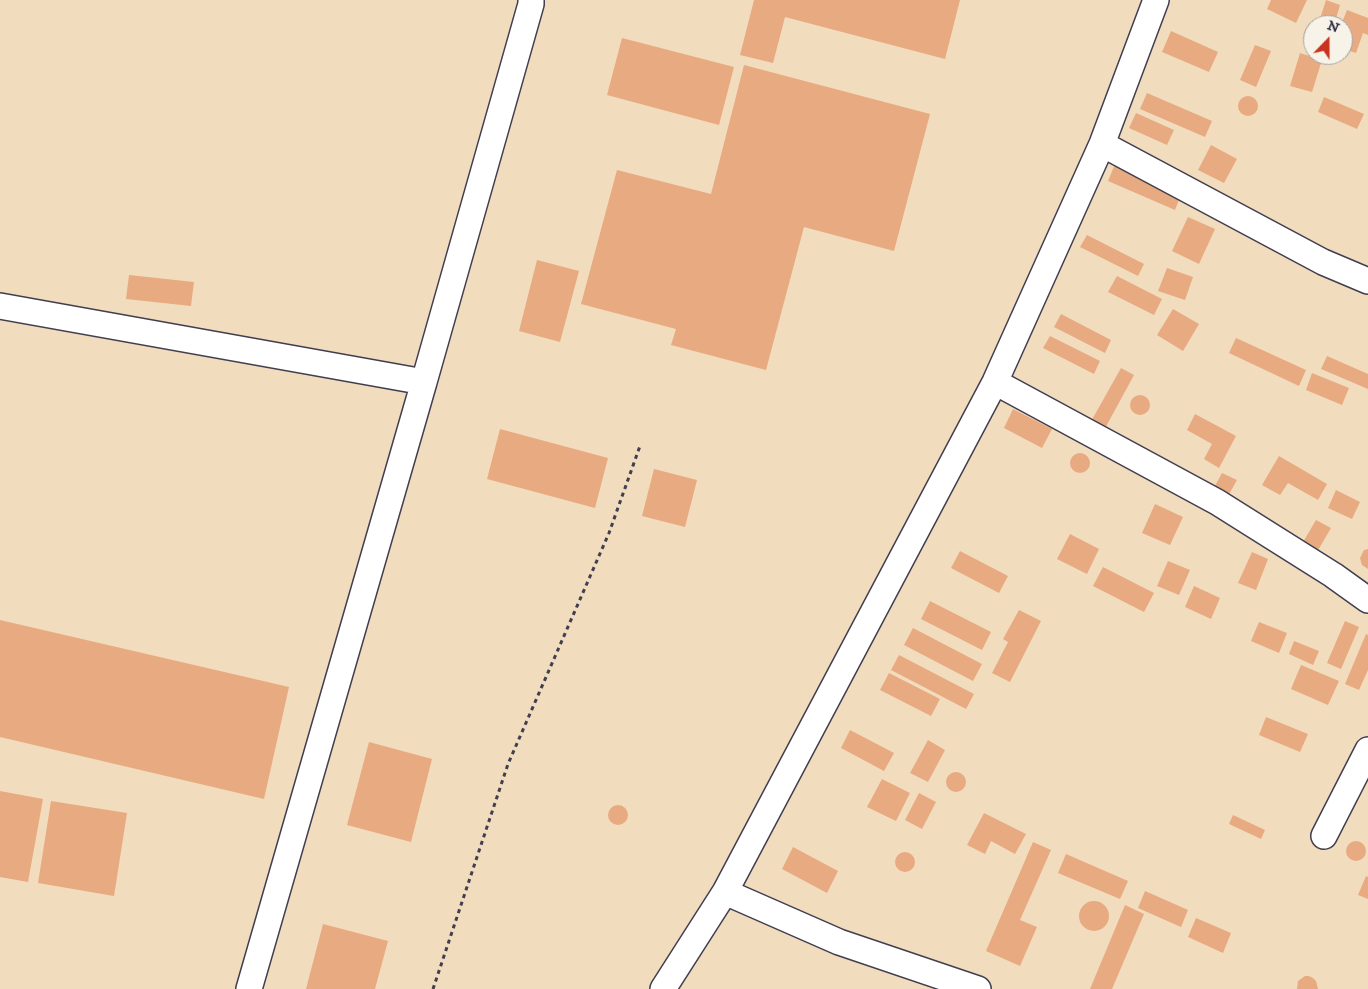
<!DOCTYPE html>
<html>
<head>
<meta charset="utf-8">
<style>
  body { margin:0 }
  #map { position:relative; width:1368px; height:989px; overflow:hidden; background:#f2dcbe; font-family:"IM FELL DW Pica",serif }
  canvas { display:block }
  .north { position:absolute; left:1303px; top:15px; width:50px; height:50px; box-sizing:border-box; background:#f7f3e8; border:1px solid #a29fa3; border-radius:50%; rotate:22deg; font-size:14px; font-weight:700; line-height:20px; text-align:center; color:#22223b }
  .north::after { content:''; display:block; margin:auto; width:18px; height:22px; background:#c8321e; clip-path:polygon(50% 0,100% 100%,50% 72%,0 100%) }
</style>
</head>
<body>
<div id="map">
<canvas width="1368" height="989"></canvas>
<div class="north">N</div>
</div>
<script>
const ctx = document.querySelector('canvas').getContext('2d');
ctx.lineJoin = 'round';
function fill(path, color) {
  ctx.fillStyle = color;
  ctx.fill(path, 'evenodd');
}
function shape(rows) {
  const path = new Path2D();
  for (const r of rows) {
    if (r.length === 3) {
      path.moveTo(r[0] + r[2], r[1]);
      path.arc(r[0], r[1], r[2], 0, 2 * Math.PI);
      continue;
    }
    path.moveTo(r[0], r[1]);
    for (let i = 2; i < r.length; i += 2) path.lineTo(r[i], r[i + 1]);
  }
  return path;
}
function trace(path, color, width, dash) {
  ctx.strokeStyle = color;
  ctx.lineWidth = width;
  ctx.lineCap = dash ? 'butt' : 'round';
  ctx.setLineDash(dash || []);
  ctx.stroke(path);
}
const building = shape([
  [754,0,960,0,945,59,785,17,773,63,740,55],
  [1271,0,1307,0,1296,23,1267,9],
  [1326,0,1340,5,1334,25,1318,25],
  [1347,10,1368,18,1368,35,1363,33,1356,53,1343,49,1343,25,1341,25],
  [1171,31,1218,52,1209,72,1162,52],
  [622,38,734,67,719,125,607,95],
  [1255,45,1271,51,1256,87,1240,80],
  [1300,53,1322,60,1312,92,1290,86],
  [744,65,930,114,894,251,804,227,766,370,671,345,676,329,581,304,617,170,711,194],
  [1147,93,1212,121,1205,137,1140,109],
  [1248,106,10],
  [1324,97,1364,114,1357,129,1318,112],
  [1136,113,1174,130,1167,145,1129,128],
  [1211,145,1237,159,1224,183,1198,170],
  [1115,164,1182,192,1175,210,1108,181],
  [1188,217,1215,229,1199,264,1172,251],
  [1087,235,1144,264,1138,276,1080,247],
  [537,260,579,271,560,342,519,331],
  [1167,268,1193,277,1185,300,1158,291],
  [129,275,194,282,191,306,126,299],
  [1117,276,1162,299,1154,315,1108,292],
  [1173,309,1199,324,1183,351,1157,335],
  [1061,314,1111,340,1105,353,1054,327],
  [1050,336,1100,361,1094,374,1043,348],
  [1236,338,1306,370,1299,386,1229,353],
  [1327,356,1368,374,1368,389,1321,369],
  [1121,368,1134,375,1103,432,1089,425],
  [1312,373,1349,388,1342,405,1306,390],
  [1140,405,10],
  [1013,409,1052,429,1042,448,1004,428],
  [1195,414,1236,436,1219,468,1204,459,1212,444,1187,430],
  [500,429,608,458,595,508,487,479],
  [1080,463,10],
  [1279,456,1327,484,1318,500,1288,483,1280,495,1262,485],
  [654,469,697,480,685,527,642,516],
  [1222,473,1237,480,1223,505,1209,497],
  [1336,490,1360,502,1352,519,1328,508],
  [1155,504,1183,517,1170,545,1142,533],
  [1316,520,1331,528,1314,557,1299,549],
  [1070,534,1099,549,1087,574,1057,559],
  [1368,549,1368,569,1362,565,1360,558,1364,550],
  [960,551,1008,576,999,593,951,568],
  [1252,552,1268,559,1256,590,1238,583],
  [1168,561,1190,570,1179,595,1157,586],
  [1103,567,1154,593,1144,612,1093,586],
  [1194,586,1220,598,1211,619,1185,607],
  [930,601,991,632,982,650,921,619],
  [1019,610,1041,621,1010,682,992,673,1008,642,1003,639],
  [0,620,289,687,264,799,0,737],
  [1345,621,1359,627,1341,669,1327,663],
  [1259,622,1287,633,1279,653,1251,641],
  [913,628,982,664,973,681,904,645],
  [1366,634,1368,635,1368,670,1359,690,1345,684],
  [1294,641,1319,651,1313,665,1289,654],
  [899,655,974,694,966,709,891,670],
  [1301,665,1339,681,1328,705,1291,689],
  [889,673,940,699,931,716,880,690],
  [1266,717,1308,734,1300,752,1259,735],
  [850,730,894,753,884,771,841,748],
  [928,740,945,750,928,782,910,773],
  [369,742,432,759,411,842,347,825],
  [956,782,10],
  [882,779,910,793,896,821,867,807],
  [0,791,43,799,28,882,0,877],
  [919,793,936,802,922,829,905,820],
  [51,801,127,813,114,896,38,883],
  [618,815,10],
  [984,813,1026,834,1015,854,991,841,985,854,967,845],
  [1233,815,1265,830,1261,839,1229,824],
  [1356,851,10],
  [1033,842,1051,850,1020,920,1037,927,1020,966,986,951],
  [793,847,838,871,827,893,782,869],
  [905,862,10],
  [1066,854,1128,881,1120,899,1058,873],
  [1366,876,1368,877,1368,899,1358,895],
  [1145,891,1188,910,1181,927,1138,908],
  [1094,916,15],
  [1125,905,1144,914,1112,989,1090,989],
  [1196,918,1231,933,1223,953,1188,937],
  [323,924,388,941,375,989,306,989],
  [1305,976,1309,976,1313,978,1316,981,1318,989,1297,989,1298,981]
]);
const path = shape([
  [433,989,508,764,609,533,640,446]
]);
const street = shape([
  [1102,144,1323,262,1368,281],
  [0,306,424,382,249,989],
  [424,382,531,4,531,0],
  [995,382,1217,502,1333,575,1368,600],
  [1324,836,1368,750],
  [725,892,839,942,978,989],
  [663,989,725,892,995,382,1102,144,1156,0]
]);
fill(building, '#e8aa80');
trace(street, '#413e4f', 28);
trace(path, '#413e4f', 3, [4, 4]);
trace(street, '#fff', 25);
</script>
</body>
</html>
